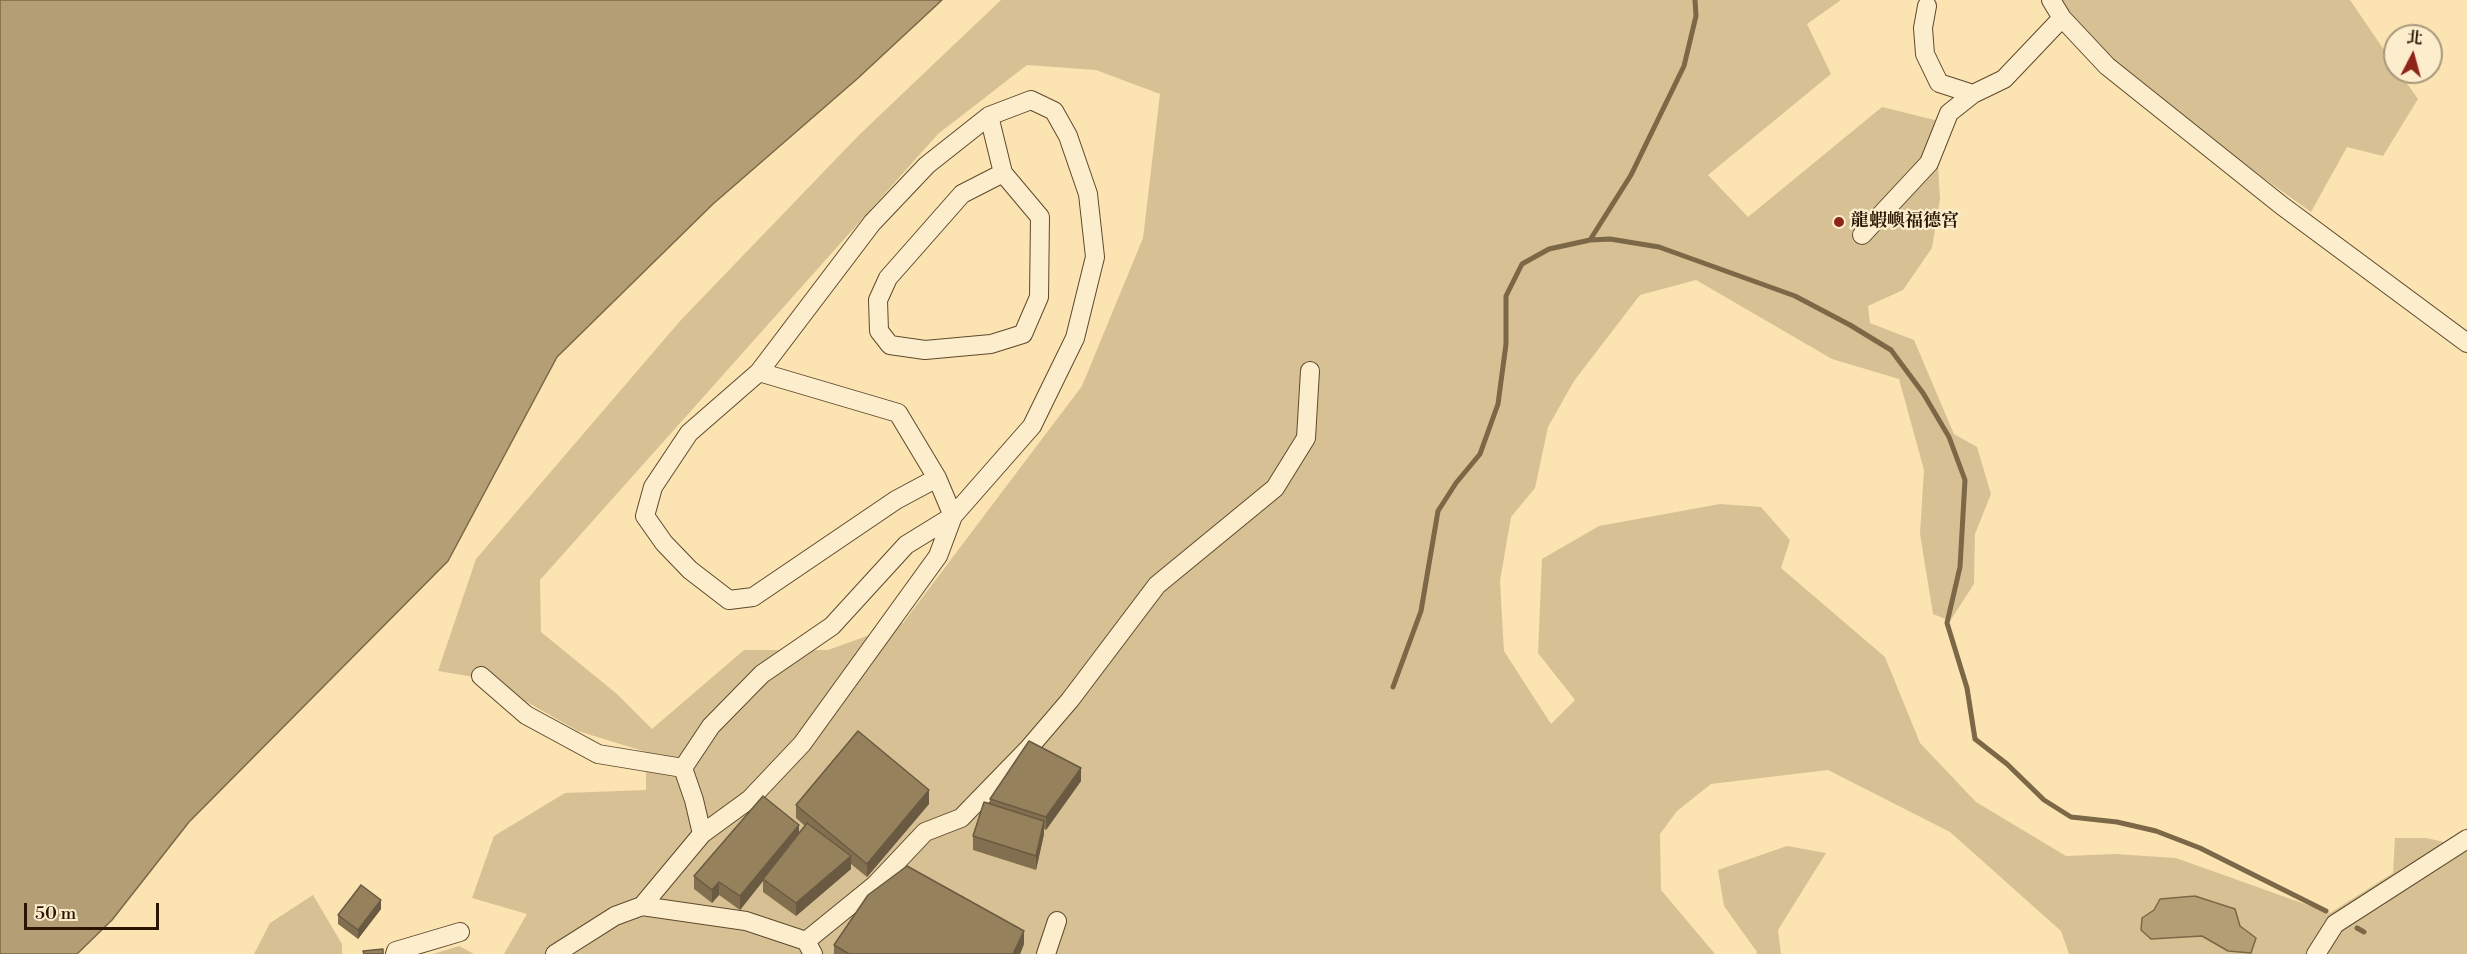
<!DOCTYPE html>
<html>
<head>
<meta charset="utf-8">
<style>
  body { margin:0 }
  #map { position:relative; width:2467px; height:954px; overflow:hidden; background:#fbe4b2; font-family:"Libre Bodoni","Noto Serif TC",serif }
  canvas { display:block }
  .north { position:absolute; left:2383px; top:24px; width:60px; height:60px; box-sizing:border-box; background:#fcedcd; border:2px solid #a8977b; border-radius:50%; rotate:6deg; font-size:16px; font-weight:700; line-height:24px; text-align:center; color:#291500 }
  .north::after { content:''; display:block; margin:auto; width:21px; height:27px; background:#8f2418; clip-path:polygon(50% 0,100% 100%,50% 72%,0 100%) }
  .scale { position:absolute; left:24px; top:903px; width:135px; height:27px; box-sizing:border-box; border:3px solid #291500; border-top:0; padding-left:8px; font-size:18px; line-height:21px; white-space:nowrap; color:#291500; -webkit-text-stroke:4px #fcedcd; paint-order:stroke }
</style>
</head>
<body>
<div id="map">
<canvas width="2467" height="954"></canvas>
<div class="north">北</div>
<div class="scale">50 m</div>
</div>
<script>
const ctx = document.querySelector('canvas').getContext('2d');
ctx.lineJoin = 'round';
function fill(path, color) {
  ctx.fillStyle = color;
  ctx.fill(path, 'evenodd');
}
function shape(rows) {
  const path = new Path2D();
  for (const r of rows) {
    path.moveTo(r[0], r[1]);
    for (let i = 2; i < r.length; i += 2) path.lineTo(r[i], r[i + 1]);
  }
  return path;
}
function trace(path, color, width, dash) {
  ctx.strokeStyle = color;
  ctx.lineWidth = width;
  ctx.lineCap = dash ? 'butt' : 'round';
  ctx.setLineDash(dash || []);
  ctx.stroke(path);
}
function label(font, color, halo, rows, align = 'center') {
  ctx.font = font + ' "Libre Bodoni","Noto Serif TC",serif';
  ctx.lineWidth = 4.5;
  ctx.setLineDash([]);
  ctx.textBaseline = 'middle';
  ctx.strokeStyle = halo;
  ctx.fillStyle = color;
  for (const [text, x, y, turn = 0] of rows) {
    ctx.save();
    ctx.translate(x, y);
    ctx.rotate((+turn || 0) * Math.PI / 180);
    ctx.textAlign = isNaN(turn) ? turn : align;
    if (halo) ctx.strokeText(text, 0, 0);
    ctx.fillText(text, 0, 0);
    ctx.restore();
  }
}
const green = shape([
  [1001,0,1841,0,1807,24,1831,74,1708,175,1748,217,1882,107,1947,123,1938,164,1940,199,1932,248,1903,290,1868,306,1870,323,1914,340,1954,434,1977,447,1991,494,1975,534,1974,584,1950,621,1933,614,1920,534,1924,470,1899,379,1832,359,1696,280,1640,295,1574,381,1548,427,1535,488,1511,517,1500,581,1504,651,1551,724,1575,700,1538,653,1542,559,1599,526,1720,504,1761,507,1790,540,1781,568,1885,657,1920,743,1976,802,2066,856,2115,854,2176,858,2330,913,2393,873,2395,838,2426,838,2467,847,2467,954,2069,954,2061,931,1950,832,1828,770,1711,784,1677,811,1660,834,1661,890,1715,954,504,954,527,914,472,898,494,836,565,793,646,790,646,752,578,731,486,679,438,671,476,559,680,321,859,135],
  [1027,65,1096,70,1160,94,1143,238,1082,386,903,623,828,650,744,650,652,729,617,694,541,632,540,580,938,134],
  [2154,910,2240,926,2256,938,2228,951,2202,936,2151,939,2142,918],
  [2041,0,2350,0,2395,66,2395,72,2399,72,2418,99,2383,156,2347,147,2311,212,2135,86],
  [1787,846,1826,853,1778,930,1781,954,1756,954,1757,952,1724,906,1718,870],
  [313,895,342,944,342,954,254,954,270,923],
  [459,946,474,954,433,954]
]);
const water = shape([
  [0,0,942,0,857,79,713,204,557,357,448,561,189,822,112,920,77,954,0,954,0,0],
  [2195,896,2235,909,2240,926,2256,938,2251,953,2228,951,2202,936,2151,939,2141,930,2142,918,2154,910,2160,899,2195,896]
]);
const stream = shape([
  [1590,240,1610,239,1659,247,1795,296,1850,325,1891,350,1923,393,1949,437,1965,480,1960,567,1947,623,1967,688,1975,739,2007,764,2044,800,2071,817,2117,822,2156,831,2200,848,2326,911],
  [1393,687,1421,611,1438,511,1456,483,1480,454,1498,404,1506,344,1506,296,1522,264,1549,249,1590,240,1631,175,1684,66,1696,16,1695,0],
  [2357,928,2364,932]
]);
const minor = shape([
  [2051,0,2062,18,2107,66,2281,205,2467,343],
  [1927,6,1923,28,1925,54,1939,83,1973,94],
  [989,116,1003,173,962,194,888,278,878,300,879,331,890,345,925,350,991,344,1023,334,1039,297,1040,217,1003,173],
  [1862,235,1929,163,1949,113,1973,94,2004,79,2062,18],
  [759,372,898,413,937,478],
  [481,676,526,715,598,754,683,768,694,800,702,834],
  [642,906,746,921,806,941,813,954],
  [806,941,875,885,925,832,961,818,1028,749,1070,700,1157,585,1275,488,1306,438,1310,371],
  [395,954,396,951,460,932],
  [555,954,615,916,642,906,702,834,750,799,802,744,938,556,953,516,937,478,896,500,753,597,729,600,690,570,664,543,645,516,653,487,689,433,759,372,872,223,927,165,989,116,1031,100,1054,111,1068,136,1088,194,1095,257,1075,338,1032,426,953,516,906,545,832,626,762,674,711,726,683,768],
  [1046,954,1057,921],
  [2316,954,2335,924,2467,839]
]);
const wall = shape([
  [1081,781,1046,830,1044,829,1044,834,1036,870,973,850,973,836,990,804,990,799],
  [929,804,867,877,851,864,851,869,796,916,763,892,763,881,740,910,719,895,712,903,694,889,694,876,799,834,805,826,796,818,796,805],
  [381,909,358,939,338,924,338,915],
  [1024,944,1020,954,834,954,834,945]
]);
const shadedWall = shape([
  [1081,768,1081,781,1046,830,1046,817],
  [929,790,929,804,867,877,867,864],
  [1044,821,1044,834,1036,870,1036,856],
  [799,825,799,838,763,879,763,881,740,910,740,896],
  [851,856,851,869,796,916,796,903],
  [719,882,719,895,712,903,712,890],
  [381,900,381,909,358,939,358,930],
  [1024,931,1024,944,1020,954,1013,954]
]);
const building = shape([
  [858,731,929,790,867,864,796,805,858,731],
  [1029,741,1081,768,1046,817,990,799,1029,741],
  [763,796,799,825,740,896,719,882,712,890,694,876,763,796],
  [984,802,1044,821,1036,856,973,836,984,802],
  [807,823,851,856,796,903,763,879,807,823],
  [907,866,1024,931,1013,954,849,954,834,945,868,895,907,866],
  [361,885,381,900,358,930,338,915,361,885],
  [383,949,383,954,364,954,363,951,383,949]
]);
const markers = [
  [1839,222,6,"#8f2418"]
];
const poiNames = [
  ["龍蝦嶼福德宮",1851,222]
];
fill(green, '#d7c194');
fill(water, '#b49e75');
trace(water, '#7c6746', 1.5);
trace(stream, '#7c6746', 5);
trace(minor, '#5e492c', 20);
trace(minor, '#fcedcd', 18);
fill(wall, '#816f50');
fill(shadedWall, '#695a41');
fill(building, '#96815d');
trace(building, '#695a41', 1.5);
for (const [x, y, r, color] of markers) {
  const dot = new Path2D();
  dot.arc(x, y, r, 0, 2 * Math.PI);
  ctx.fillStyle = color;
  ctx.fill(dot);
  trace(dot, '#fcedcd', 2);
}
label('bold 18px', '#291500', '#fcedcd', poiNames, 'left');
</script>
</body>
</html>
